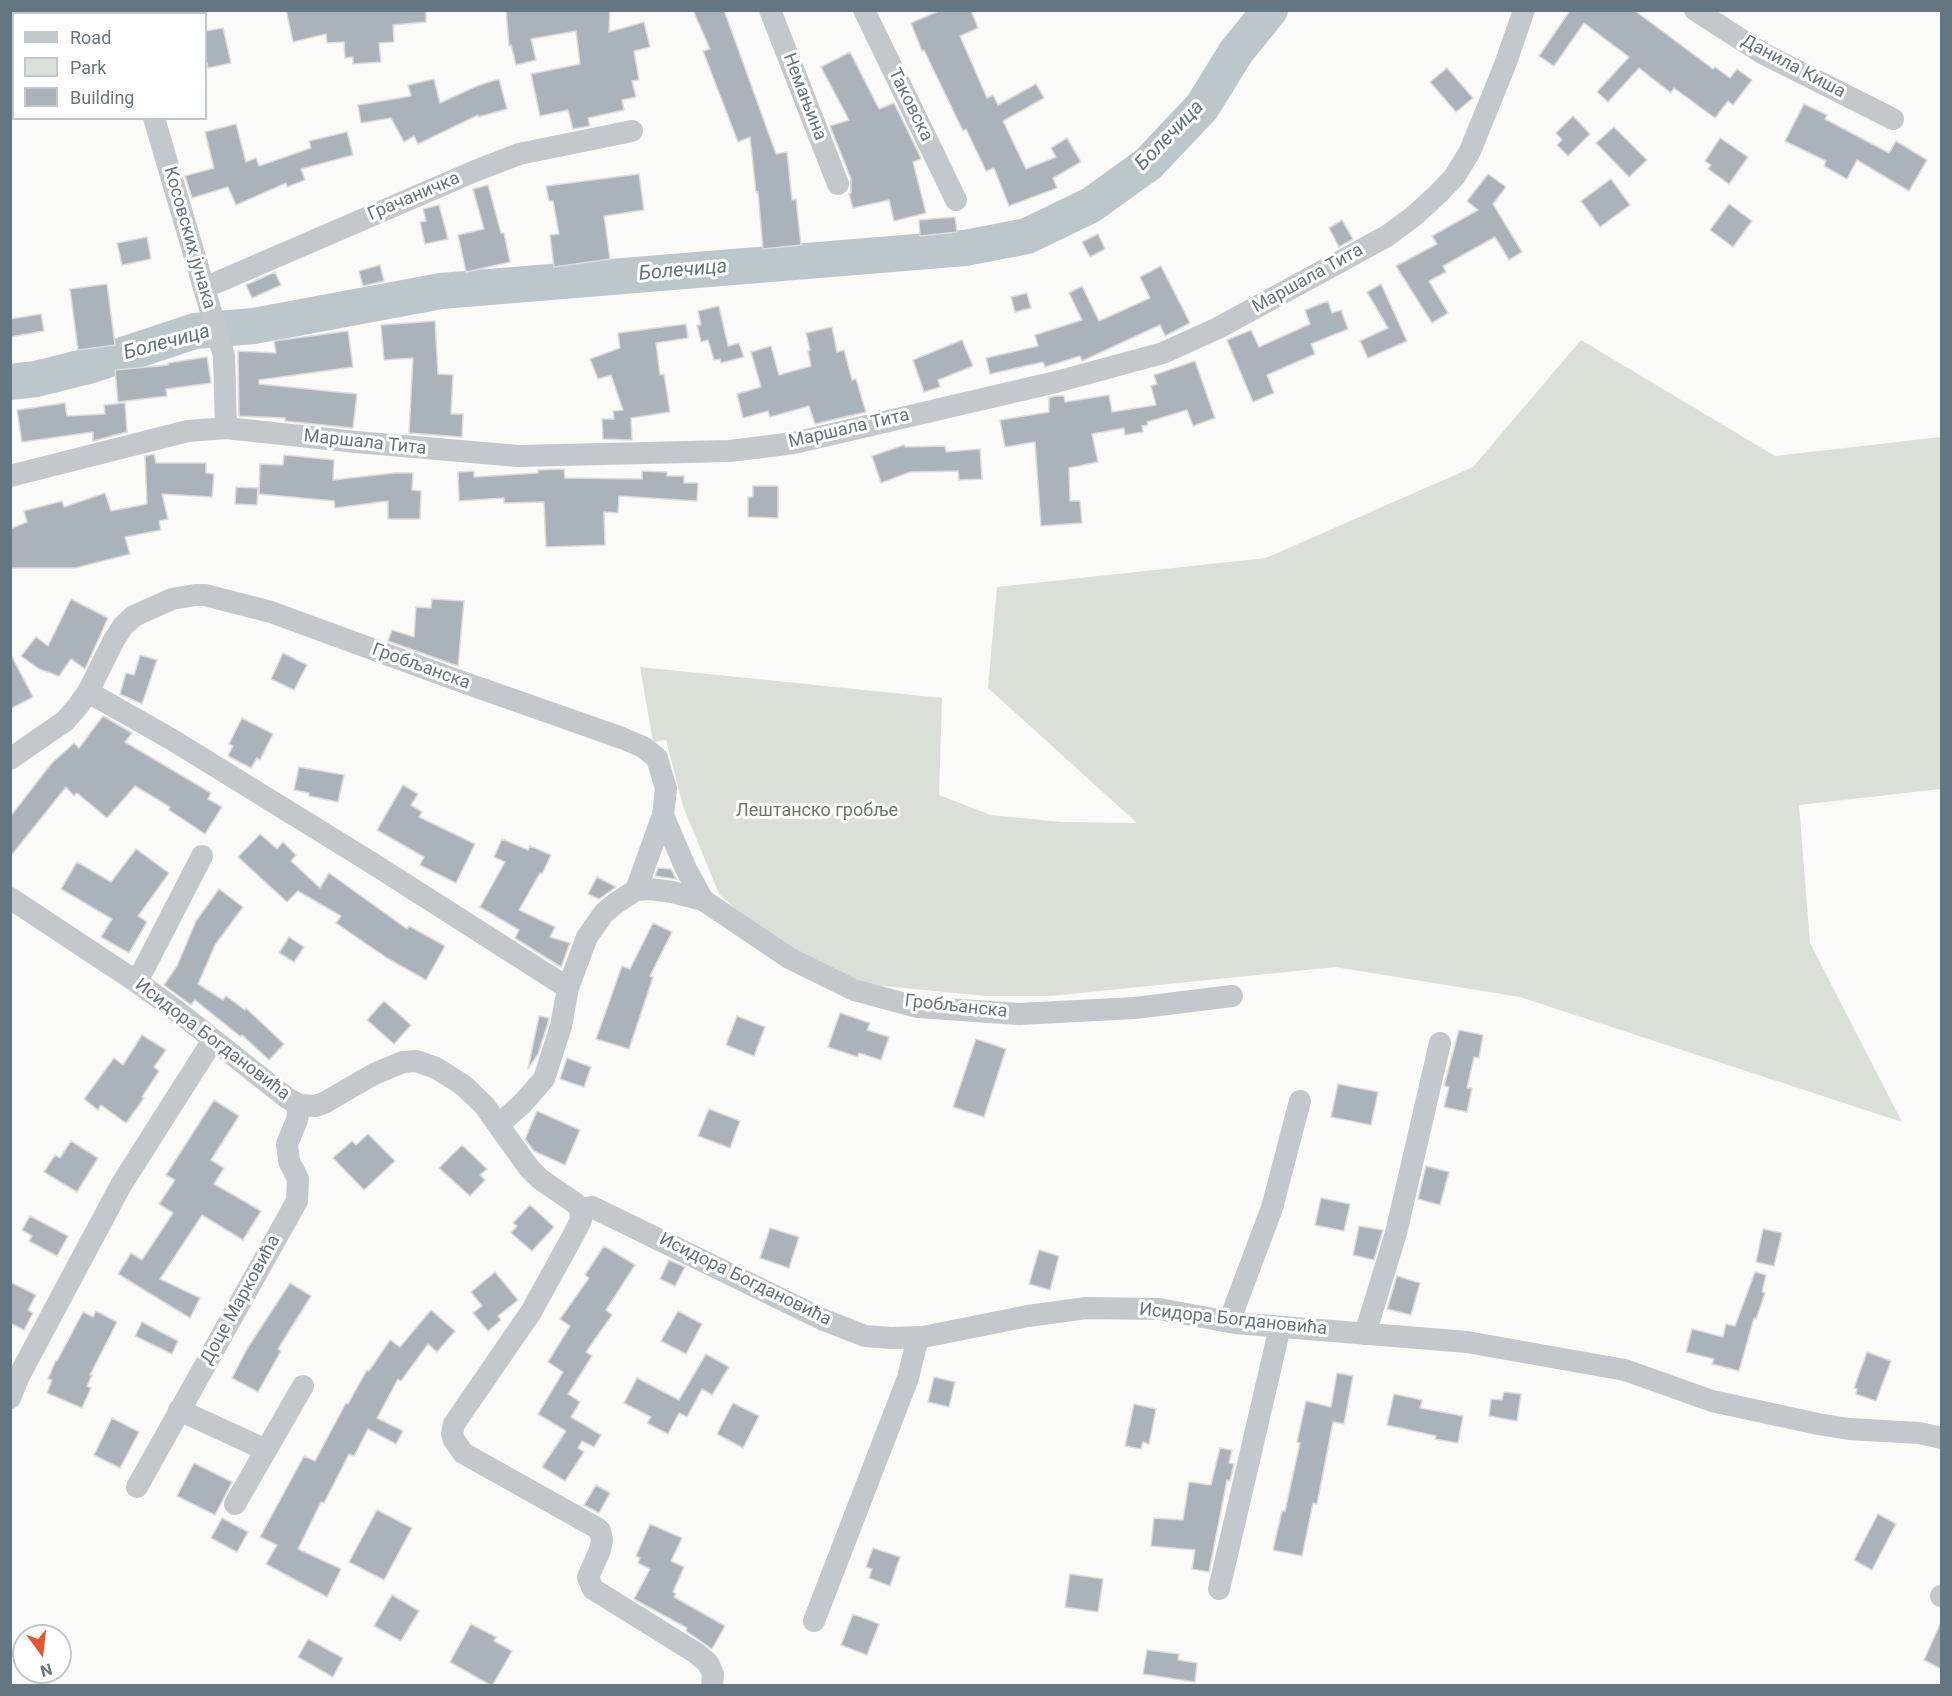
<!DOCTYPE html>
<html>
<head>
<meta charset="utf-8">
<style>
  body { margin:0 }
  #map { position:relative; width:1952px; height:1696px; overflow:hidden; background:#fafaf8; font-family:Roboto,sans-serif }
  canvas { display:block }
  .frame { position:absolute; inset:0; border:12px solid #657683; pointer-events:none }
  .legend { position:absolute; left:12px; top:12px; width:195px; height:108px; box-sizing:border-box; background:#fff; border:2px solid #c1c8cd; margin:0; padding:8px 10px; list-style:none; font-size:18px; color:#657683 }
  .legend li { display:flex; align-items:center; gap:12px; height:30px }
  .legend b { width:30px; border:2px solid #c1c8cd }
  .north { position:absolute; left:12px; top:1624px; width:60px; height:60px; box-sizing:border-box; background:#fff; border:2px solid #c1c8cd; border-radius:50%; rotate:165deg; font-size:16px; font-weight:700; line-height:24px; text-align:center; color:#657683 }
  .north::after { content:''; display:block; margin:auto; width:21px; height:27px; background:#e4572e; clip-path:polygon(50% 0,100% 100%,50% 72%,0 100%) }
</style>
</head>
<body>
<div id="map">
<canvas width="1952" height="1696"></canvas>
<div class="frame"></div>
<ul class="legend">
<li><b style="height:8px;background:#c3c8cc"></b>Road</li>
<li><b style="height:16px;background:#dadfd7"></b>Park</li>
<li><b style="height:16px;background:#aab3b9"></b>Building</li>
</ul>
<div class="north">N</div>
</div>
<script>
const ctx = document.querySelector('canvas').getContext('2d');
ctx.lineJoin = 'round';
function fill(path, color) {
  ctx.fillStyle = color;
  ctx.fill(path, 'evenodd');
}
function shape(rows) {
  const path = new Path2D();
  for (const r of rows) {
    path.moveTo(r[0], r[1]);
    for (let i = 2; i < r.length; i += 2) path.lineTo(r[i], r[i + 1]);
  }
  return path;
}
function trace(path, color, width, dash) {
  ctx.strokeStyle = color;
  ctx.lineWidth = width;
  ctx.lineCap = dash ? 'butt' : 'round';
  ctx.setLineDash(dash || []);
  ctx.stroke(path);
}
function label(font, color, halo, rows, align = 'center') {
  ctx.font = font + ' Roboto,sans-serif';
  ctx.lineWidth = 6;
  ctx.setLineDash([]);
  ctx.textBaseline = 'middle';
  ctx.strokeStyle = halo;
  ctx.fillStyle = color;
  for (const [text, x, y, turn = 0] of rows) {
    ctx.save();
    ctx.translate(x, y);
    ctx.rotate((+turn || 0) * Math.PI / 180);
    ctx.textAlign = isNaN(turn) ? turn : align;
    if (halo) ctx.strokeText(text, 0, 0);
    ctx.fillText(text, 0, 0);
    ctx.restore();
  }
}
const green = shape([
  [1581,340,1775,456,1941,437,1941,789,1799,805,1810,943,1902,1122,1520,997,1335,967,1051,996,987,996,862,984,827,972,754,926,719,894,683,806,666,740,653,742,640,667,942,698,939,795,991,815,1062,822,1137,823,988,688,997,587,1266,558,1473,467]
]);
const river = shape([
  [10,382,36,379,92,365,195,331,254,326,441,291,965,248,1027,236,1091,205,1148,164,1202,107,1236,52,1270,10]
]);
const building = shape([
  [286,10,426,10,426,22,393,25,394,42,379,43,381,62,353,64,353,57,345,58,344,42,327,43,326,34,293,42,286,10],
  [506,10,610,10,609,32,644,22,650,47,634,51,639,80,632,81,636,97,622,100,624,110,588,118,590,126,573,129,568,110,540,116,531,74,580,64,576,31,531,39,536,60,516,65,511,45,509,46,506,10],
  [693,10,724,10,776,154,787,152,792,200,796,199,801,245,763,249,758,192,756,192,750,137,738,142,703,51,710,49,693,10],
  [941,10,971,10,978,28,960,36,987,98,993,95,998,105,1036,84,1044,98,1003,121,1026,169,1056,157,1051,148,1067,138,1081,162,1053,178,1057,188,1009,206,994,168,986,171,966,129,963,131,924,50,922,51,911,23,941,10],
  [1568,10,1634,10,1713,69,1715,67,1730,78,1737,69,1752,80,1733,105,1728,101,1715,118,1674,88,1671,93,1639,68,1608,102,1597,92,1629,57,1584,23,1554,66,1539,56,1569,12,1568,10],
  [223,28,231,63,208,68,207,63,206,63,206,31,223,28],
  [850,52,879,109,894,103,920,156,921,159,913,162,926,213,894,221,889,200,853,208,849,194,851,193,851,179,830,126,849,120,821,67,850,52],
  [1447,68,1473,98,1456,112,1430,82,1447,68],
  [434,79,440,103,477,86,499,79,507,109,478,117,478,115,418,144,414,136,404,142,391,118,361,123,358,105,411,96,408,85,434,79],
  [1804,104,1827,115,1825,119,1889,153,1896,141,1927,160,1909,191,1857,160,1847,179,1824,166,1826,161,1785,141,1804,104],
  [1573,116,1590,134,1568,156,1557,145,1562,140,1556,133,1573,116],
  [236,124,246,162,256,158,259,166,311,148,309,141,347,132,353,155,301,169,305,180,287,187,286,183,236,205,228,187,192,198,185,176,214,168,205,132,236,124],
  [1614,127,1647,160,1629,177,1596,143,1614,127],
  [1720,138,1748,157,1729,184,1708,169,1711,165,1705,161,1720,138],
  [639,174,644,210,604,216,610,259,554,267,550,235,559,234,553,201,549,201,546,186,639,174],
  [1488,174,1506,187,1493,204,1522,252,1509,260,1495,237,1443,266,1446,272,1429,281,1448,313,1432,323,1396,266,1437,244,1432,236,1478,210,1467,201,1488,174],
  [1611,179,1630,205,1600,227,1581,201,1611,179],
  [488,185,501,233,504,233,510,262,466,272,458,235,484,229,473,189,488,185],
  [1729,204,1752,221,1733,247,1710,230,1729,204],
  [439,205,448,239,425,244,420,222,426,221,423,209,439,205],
  [955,217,957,232,920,236,919,220,955,217],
  [1342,220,1353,239,1339,247,1329,228,1342,220],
  [1098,234,1105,249,1090,257,1082,242,1098,234],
  [147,237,151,259,122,265,117,243,147,237],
  [380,265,384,281,363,286,359,271,380,265],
  [1161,266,1190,323,1165,336,1160,325,1082,361,1080,356,1045,367,1043,362,990,374,986,358,1038,346,1035,335,1082,320,1069,293,1082,286,1099,321,1150,298,1140,277,1161,266],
  [275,272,281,285,252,298,246,285,275,272],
  [107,284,115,345,78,350,70,289,107,284],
  [1381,284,1407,341,1368,358,1360,341,1388,328,1367,292,1381,284],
  [1027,293,1031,308,1015,312,1011,297,1027,293],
  [1328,301,1332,313,1341,310,1348,329,1311,344,1315,354,1267,375,1274,393,1253,402,1227,340,1251,330,1259,347,1310,324,1305,310,1328,301],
  [719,306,728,346,739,343,744,357,721,363,720,359,714,360,708,340,701,342,697,325,701,325,698,311,719,306],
  [41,314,44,331,10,337,10,319,41,314],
  [435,321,438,374,453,375,451,414,463,414,462,437,409,433,413,358,384,360,381,325,435,321],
  [686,324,688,338,656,343,660,375,664,374,670,412,631,418,632,440,603,439,602,419,614,419,613,411,623,410,611,375,598,379,590,359,620,348,618,333,686,324],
  [832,327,837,352,844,350,852,380,856,379,866,412,815,424,809,406,770,417,768,411,743,418,737,394,761,387,751,352,771,346,779,375,811,366,808,351,810,350,806,333,832,327],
  [348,331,353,367,259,380,259,384,357,394,353,428,285,421,285,418,239,416,238,351,276,353,274,341,348,331],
  [962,340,973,366,938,380,940,387,924,392,913,360,962,340],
  [207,357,211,383,166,389,167,396,118,402,115,370,168,365,168,363,207,357],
  [1195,361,1215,418,1193,426,1187,410,1147,422,1148,425,1142,426,1143,432,1125,435,1124,428,1092,434,1098,462,1069,468,1070,501,1080,501,1082,523,1041,526,1035,442,1005,447,1000,420,1049,412,1049,398,1055,396,1064,396,1065,402,1109,395,1112,412,1156,405,1151,386,1157,384,1154,375,1195,361],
  [65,403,67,416,105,414,104,405,125,403,127,432,93,441,93,432,22,442,17,410,65,403],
  [904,445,905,447,945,446,946,452,980,449,982,479,959,480,958,471,910,472,881,483,872,456,904,445],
  [154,454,156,463,206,463,206,473,214,474,212,497,162,494,168,519,159,521,161,530,125,537,130,554,75,568,10,568,10,529,27,522,24,511,62,501,64,507,105,493,111,511,147,504,145,456,154,454],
  [284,455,334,460,333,480,394,473,413,473,412,490,421,491,420,519,388,519,388,501,335,508,334,501,259,494,260,464,283,465,284,455],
  [564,469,565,478,642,479,642,471,667,472,667,476,684,476,684,483,698,483,697,501,619,496,618,513,604,512,605,545,546,547,544,502,504,503,504,498,459,501,458,472,474,471,474,477,538,473,538,470,564,469],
  [753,486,778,486,778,518,748,517,748,497,753,497,753,486],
  [236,487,258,488,257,505,235,504,236,487],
  [71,599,108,618,85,669,71,659,59,676,39,669,21,656,36,637,48,646,71,599],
  [432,599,464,601,458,666,388,641,392,630,414,637,416,607,431,608,432,599],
  [10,653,33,697,10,709,10,653],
  [283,653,307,665,294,690,271,679,283,653],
  [140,655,157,660,142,704,120,694,126,673,134,675,140,655],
  [103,716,132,733,125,742,211,793,208,799,222,807,205,834,169,810,170,807,135,786,107,818,77,793,74,796,66,787,10,857,10,817,51,764,74,743,79,748,103,716],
  [242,718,273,734,260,760,257,758,251,768,228,756,233,746,229,744,242,718],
  [299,767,344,775,338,802,309,796,309,793,294,790,299,767],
  [403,785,418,794,411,805,422,812,419,817,475,844,456,883,420,865,424,857,377,830,403,785],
  [260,834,277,849,283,842,296,855,291,861,320,888,329,873,407,929,409,926,445,946,426,980,387,958,336,923,341,916,298,891,287,902,238,857,260,834],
  [502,839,528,850,530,846,551,855,542,874,540,873,519,910,555,927,550,937,570,943,561,967,515,938,519,930,480,907,505,862,494,857,502,839],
  [136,849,169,873,138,916,147,922,129,953,101,937,112,919,61,889,77,862,111,882,136,849],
  [658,868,671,869,676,879,655,876,658,868],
  [597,877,616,887,599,899,588,894,597,877],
  [219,889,243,907,215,945,198,984,223,1000,226,996,245,1010,246,1008,284,1044,269,1060,242,1035,241,1037,195,1000,191,1005,164,985,177,966,196,921,219,889],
  [653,923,672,932,650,976,653,977,629,1049,596,1039,622,966,630,969,653,923],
  [289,937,304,947,294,962,279,953,289,937],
  [384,1001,411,1025,394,1044,367,1020,384,1001],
  [840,1013,870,1023,867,1030,889,1037,881,1060,859,1053,858,1057,828,1047,840,1013],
  [539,1016,549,1018,548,1023,538,1054,528,1069,539,1016],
  [737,1016,765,1027,754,1056,726,1045,737,1016],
  [1459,1030,1483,1035,1479,1058,1474,1057,1467,1088,1472,1088,1467,1112,1444,1107,1449,1087,1444,1086,1459,1030],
  [142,1035,166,1050,154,1067,159,1071,142,1097,144,1098,126,1123,101,1105,98,1110,84,1099,114,1058,123,1065,142,1035],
  [976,1039,1006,1049,984,1117,953,1107,976,1039],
  [567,1058,591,1067,584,1087,560,1079,567,1058],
  [1338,1084,1378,1092,1371,1125,1331,1117,1338,1084],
  [214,1100,239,1116,211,1160,224,1168,214,1184,261,1211,243,1240,202,1215,160,1279,200,1298,190,1318,118,1274,131,1253,142,1260,173,1213,159,1204,175,1180,166,1175,214,1100],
  [709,1109,740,1121,730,1148,698,1136,709,1109],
  [537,1111,580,1130,565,1165,534,1151,525,1139,537,1111],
  [368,1134,395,1161,364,1190,333,1158,352,1141,356,1145,368,1134],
  [71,1141,98,1158,77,1192,44,1172,55,1155,60,1158,71,1141],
  [462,1145,487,1169,480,1175,485,1180,470,1196,439,1168,462,1145],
  [1426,1166,1449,1172,1440,1205,1418,1199,1426,1166],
  [1321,1198,1350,1204,1344,1231,1315,1225,1321,1198],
  [530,1205,554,1227,532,1251,511,1233,517,1226,513,1223,530,1205],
  [30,1216,68,1236,57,1256,29,1241,32,1236,22,1230,30,1216],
  [1359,1226,1383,1230,1374,1260,1353,1255,1359,1226],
  [770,1228,799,1237,789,1268,760,1258,770,1228],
  [1763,1229,1782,1233,1774,1266,1756,1262,1763,1229],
  [604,1246,635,1265,606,1310,612,1315,586,1352,592,1356,568,1394,580,1402,571,1417,601,1435,594,1447,582,1441,578,1448,584,1452,565,1481,542,1467,566,1431,538,1414,563,1372,548,1362,570,1326,560,1319,589,1278,585,1275,604,1246],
  [1039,1250,1059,1256,1050,1290,1029,1284,1039,1250],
  [669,1260,685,1267,675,1286,660,1279,669,1260],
  [495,1272,518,1300,498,1316,501,1320,488,1331,473,1313,482,1306,471,1292,495,1272],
  [1755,1272,1766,1275,1762,1292,1765,1293,1756,1319,1754,1318,1739,1371,1712,1364,1714,1359,1686,1352,1692,1329,1723,1337,1726,1324,1735,1326,1755,1272],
  [1397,1276,1420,1283,1411,1315,1387,1309,1397,1276],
  [10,1282,36,1295,28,1310,33,1313,24,1330,10,1323,10,1282],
  [290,1283,311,1296,278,1349,281,1351,258,1392,232,1378,247,1349,290,1283],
  [431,1310,455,1331,437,1352,428,1344,401,1381,398,1379,377,1418,403,1431,396,1444,368,1429,354,1456,349,1454,324,1503,321,1502,298,1549,341,1569,327,1597,266,1564,277,1545,260,1537,304,1456,315,1461,346,1403,348,1404,367,1370,369,1371,390,1340,400,1347,431,1310],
  [96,1311,117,1322,90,1375,92,1375,87,1386,91,1388,82,1408,47,1393,52,1380,48,1379,56,1360,57,1361,83,1312,93,1317,96,1311],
  [678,1311,702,1324,686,1354,661,1341,678,1311],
  [142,1322,178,1341,172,1354,135,1336,142,1322],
  [1867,1352,1891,1361,1876,1401,1856,1394,1857,1389,1854,1388,1867,1352],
  [706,1354,729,1367,712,1395,702,1389,687,1417,679,1413,668,1434,647,1423,651,1417,624,1403,637,1378,679,1400,706,1354],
  [1337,1373,1353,1376,1344,1424,1333,1422,1317,1504,1313,1503,1302,1556,1273,1550,1282,1511,1285,1511,1300,1443,1297,1442,1306,1401,1331,1407,1337,1373],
  [934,1377,955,1382,949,1407,928,1402,934,1377],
  [1504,1392,1521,1394,1517,1421,1489,1416,1491,1399,1502,1400,1504,1392],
  [1394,1394,1422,1400,1420,1408,1463,1416,1458,1443,1435,1439,1436,1436,1387,1425,1394,1394],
  [733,1403,759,1416,743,1448,717,1434,733,1403],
  [1134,1404,1156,1409,1149,1444,1143,1442,1141,1449,1125,1446,1134,1404],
  [112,1418,139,1432,120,1468,94,1455,112,1418],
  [1220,1448,1232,1450,1229,1463,1234,1464,1230,1481,1227,1480,1209,1572,1192,1569,1195,1550,1151,1546,1154,1518,1183,1520,1189,1482,1211,1485,1220,1448],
  [194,1463,232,1482,215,1515,177,1496,194,1463],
  [596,1485,610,1493,599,1513,584,1505,596,1485],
  [377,1510,412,1528,384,1580,349,1562,377,1510],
  [1878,1514,1896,1524,1872,1570,1854,1560,1878,1514],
  [222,1518,248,1532,237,1552,211,1538,222,1518],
  [650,1524,682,1538,671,1561,684,1567,673,1592,676,1594,674,1597,725,1626,712,1649,686,1631,687,1628,634,1599,650,1569,638,1563,640,1558,636,1556,650,1524],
  [873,1548,900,1557,890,1586,869,1578,872,1569,866,1567,873,1548],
  [1070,1574,1103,1579,1098,1612,1065,1607,1070,1574],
  [392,1595,419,1611,401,1641,374,1626,392,1595],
  [853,1614,879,1624,867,1655,841,1645,853,1614],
  [1941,1622,1941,1669,1924,1660,1941,1622],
  [471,1624,496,1637,494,1641,512,1651,492,1686,450,1662,471,1624],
  [308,1639,343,1658,333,1677,298,1657,308,1639],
  [1147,1650,1179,1654,1178,1660,1197,1663,1195,1682,1143,1674,1147,1650]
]);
const street = shape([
  [122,10,123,14],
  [770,10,838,184],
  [864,10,956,200],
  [1695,10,1762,53,1893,119],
  [51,14,66,10],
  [10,20,14,20],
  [154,118,224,356,226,428],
  [204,288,475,171,519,154,632,131],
  [10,476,188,431,226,428,356,442,518,456,730,451,794,443,1056,382,1163,353,1218,328,1387,236,1414,216,1438,194,1455,176,1470,151,1505,65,1524,10],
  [88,692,171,739,372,863,568,988],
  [10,759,65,721,78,706,88,692,114,640,123,626,134,616,172,599,195,595,205,595,271,612,454,679,622,738,643,747,657,758,666,789,663,815,636,890],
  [663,815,686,869,703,900],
  [10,898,137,982,181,1014,287,1098,299,1105,315,1106,324,1103,374,1074,403,1062,416,1061,436,1068,463,1085,484,1105,529,1168,540,1179,575,1203,580,1209,581,1220,574,1234,531,1312,454,1424,452,1434,454,1440,463,1453,597,1528,600,1531,602,1540,600,1550,588,1577,593,1589,696,1653,708,1663,713,1674,712,1686],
  [137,982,202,856],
  [499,1124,521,1105,544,1079,561,1026,568,988,587,937,604,913,616,903,636,890,650,889,672,892,703,900,789,958,854,990,917,1007,1019,1014,1135,1008,1232,996],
  [580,1209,592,1207,824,1320,865,1336,891,1338,923,1337,1028,1316,1086,1308,1159,1309,1235,1323,1467,1342,1625,1370,1712,1401,1818,1424,1849,1429,1919,1433,1942,1438],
  [1229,1322,1272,1208,1300,1101],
  [1365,1334,1396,1233,1440,1043],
  [10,1398,19,1376,121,1185,213,1040],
  [179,1410,266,1450],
  [137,1487,297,1201,298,1179,289,1161,287,1144,297,1120,299,1105],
  [235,1504,303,1386],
  [1219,1589,1280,1327],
  [1941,1596,1942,1596],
  [814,1621,908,1378,918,1337]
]);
const streetNames = [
  ["Данила Киша",1793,67,28],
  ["Немањина",804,97,69],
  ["Таковска",910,105,64],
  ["Грачаничка",414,197,-23],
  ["Косовских јунака",189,238,74],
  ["Маршала Тита",1308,279,-29],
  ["Маршала Тита",849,429,-13],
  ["Маршала Тита",365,443,6],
  ["Гробљанска",421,667,20],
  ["Гробљанска",956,1007,6],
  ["Исидора Богдановића",212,1040,37],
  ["Исидора Богдановића",745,1280,26],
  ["Доце Марковића",241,1300,-61],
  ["Исидора Богдановића",1233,1320,6]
];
const parkNames = [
  ["Лештанско гробље",817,811]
];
const waterNames = [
  ["Болечица",1170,136,-46],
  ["Болечица",683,271,-5],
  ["Болечица",167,343,-15]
];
fill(green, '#dadfd7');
trace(river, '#bbc7cb', 36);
fill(building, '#aab3b9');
trace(building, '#dcdcda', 1.5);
trace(street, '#c3c8cc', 22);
label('18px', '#657683', '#fff', streetNames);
label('18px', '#687a64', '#fff', parkNames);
label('italic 20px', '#60757c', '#fff', waterNames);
</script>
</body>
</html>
